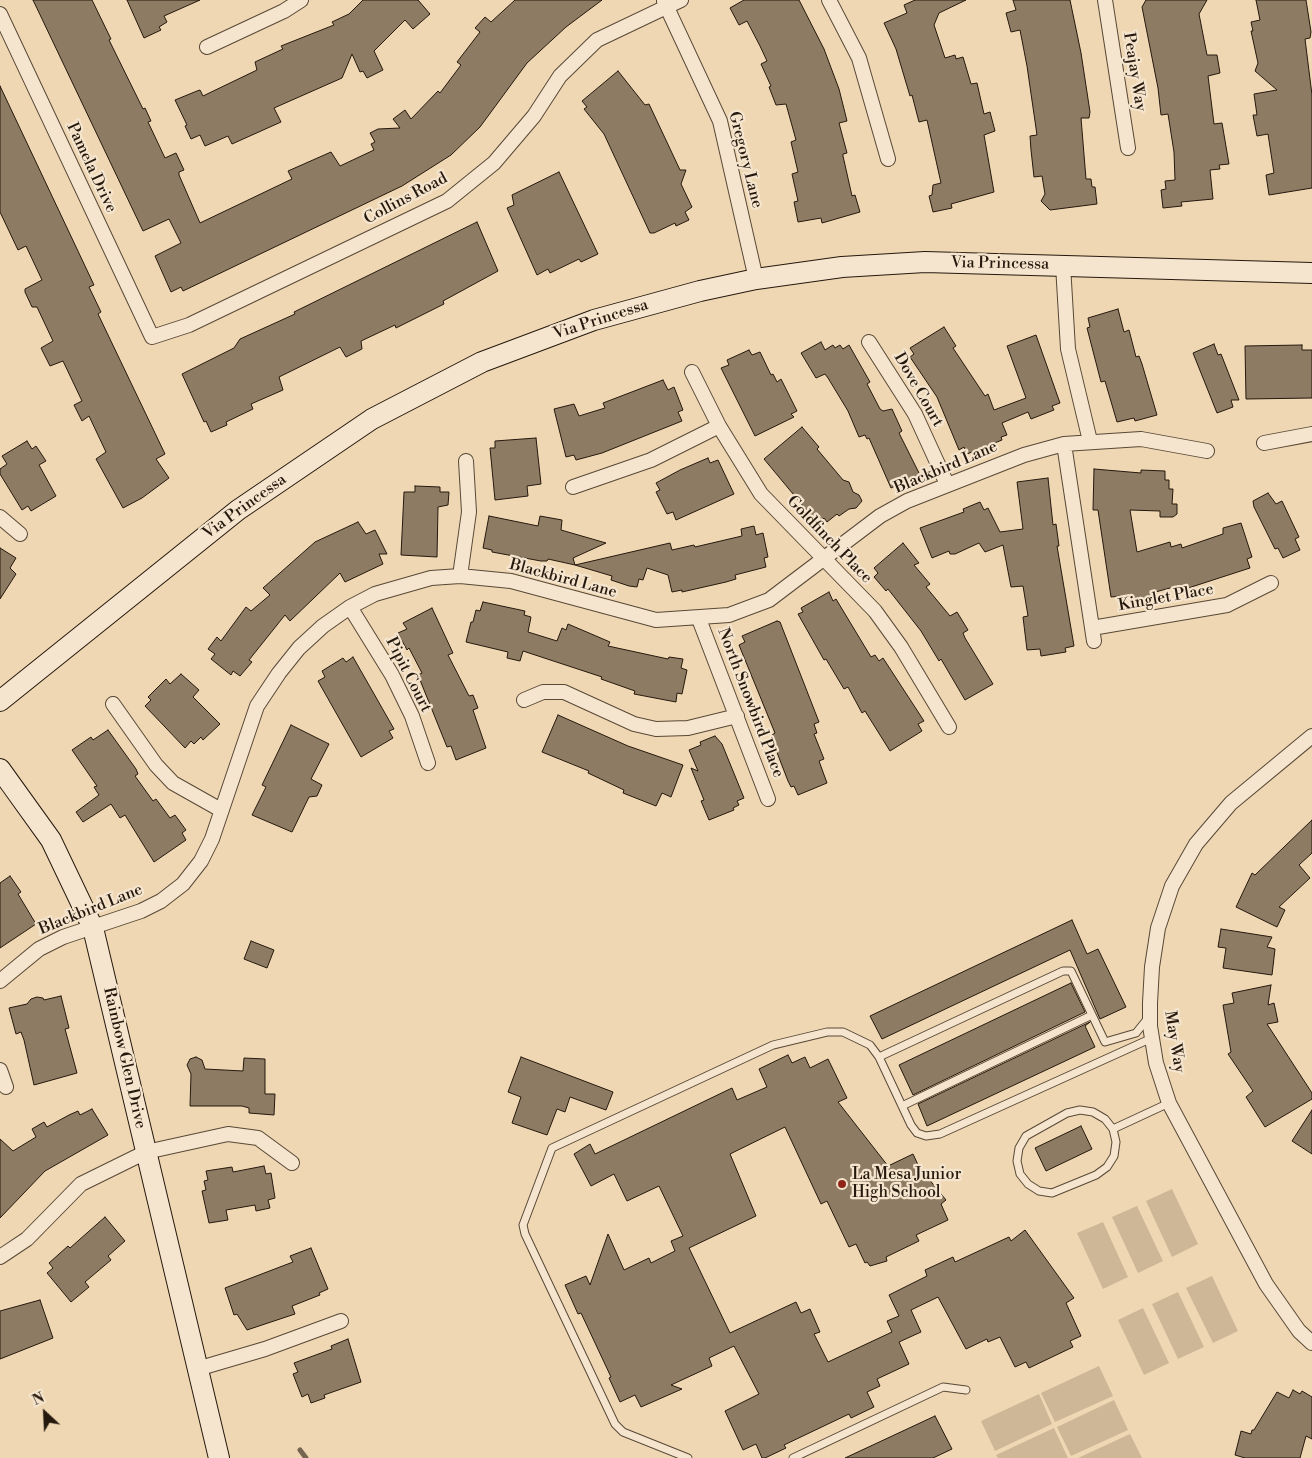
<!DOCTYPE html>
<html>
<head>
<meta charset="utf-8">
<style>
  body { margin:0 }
  #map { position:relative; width:1312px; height:1458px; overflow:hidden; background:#efd7b3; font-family:"Libre Bodoni",serif }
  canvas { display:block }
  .north { position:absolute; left:20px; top:1388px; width:50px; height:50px; -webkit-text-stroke:4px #f5e5ce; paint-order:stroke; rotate:335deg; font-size:14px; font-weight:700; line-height:20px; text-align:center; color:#25180d }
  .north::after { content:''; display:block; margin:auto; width:18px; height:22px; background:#25180d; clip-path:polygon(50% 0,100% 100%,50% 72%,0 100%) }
</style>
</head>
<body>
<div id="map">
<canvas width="1312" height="1458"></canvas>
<div class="north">N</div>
</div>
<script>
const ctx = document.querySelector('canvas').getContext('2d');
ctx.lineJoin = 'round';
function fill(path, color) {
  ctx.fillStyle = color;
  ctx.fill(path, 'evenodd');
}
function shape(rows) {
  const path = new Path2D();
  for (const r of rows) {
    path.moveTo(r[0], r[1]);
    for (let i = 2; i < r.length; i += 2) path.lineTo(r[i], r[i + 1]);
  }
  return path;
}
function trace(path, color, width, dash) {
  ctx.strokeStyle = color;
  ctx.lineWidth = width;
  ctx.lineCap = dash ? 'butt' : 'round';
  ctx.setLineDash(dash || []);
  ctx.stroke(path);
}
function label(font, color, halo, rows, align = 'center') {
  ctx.font = font + ' "Libre Bodoni",serif';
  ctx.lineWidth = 4.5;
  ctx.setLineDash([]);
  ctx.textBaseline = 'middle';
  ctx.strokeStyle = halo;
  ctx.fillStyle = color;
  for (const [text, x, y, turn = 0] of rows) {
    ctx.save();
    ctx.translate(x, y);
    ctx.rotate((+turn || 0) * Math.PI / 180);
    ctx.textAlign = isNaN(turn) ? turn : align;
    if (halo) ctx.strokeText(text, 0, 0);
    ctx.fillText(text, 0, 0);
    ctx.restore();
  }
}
const green = shape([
  [1172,1189,1198,1244,1172,1257,1146,1201],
  [1137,1206,1163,1261,1138,1273,1112,1217],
  [1103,1222,1128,1277,1103,1289,1077,1233],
  [1212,1276,1238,1331,1213,1343,1186,1288],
  [1178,1292,1204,1347,1178,1359,1152,1304],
  [1143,1308,1169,1363,1144,1375,1118,1320],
  [1099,1366,1113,1396,1055,1422,1041,1393],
  [1039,1394,1052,1424,995,1451,981,1421],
  [1114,1400,1128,1430,1071,1456,1057,1427],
  [1054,1428,1068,1458,998,1458,996,1455],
  [1130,1434,1142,1458,1078,1458]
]);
const stream = shape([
  [300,1450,306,1458]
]);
const building = shape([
  [33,0,92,0,111,39,109,40,143,109,145,108,151,121,148,122,165,158,176,153,184,170,179,172,179,175,200,223,292,179,288,171,331,152,340,166,374,150,371,144,375,142,370,133,378,129,400,128,393,119,405,110,411,119,438,91,440,93,461,65,457,62,480,32,475,28,485,17,491,22,515,0,602,0,566,27,527,63,480,127,451,155,402,186,183,291,181,287,171,292,155,256,181,243,169,219,143,231,33,0],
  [127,0,200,0,164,16,167,22,159,27,161,30,144,38,127,0],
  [363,0,418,0,430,14,413,29,405,20,374,51,383,70,367,78,363,71,360,72,352,54,342,78,274,108,281,122,232,144,228,136,205,146,200,135,191,139,185,126,187,125,175,100,197,91,200,90,203,96,257,70,255,62,283,49,281,46,334,25,332,22,349,14,363,0],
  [744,0,799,0,824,49,839,89,847,121,839,123,847,153,843,154,843,156,852,196,855,195,860,212,822,223,821,218,798,222,794,202,798,201,792,174,798,172,791,142,796,140,786,104,776,105,769,87,771,86,761,64,767,61,760,46,747,21,739,25,730,8,744,0],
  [915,0,966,0,939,13,934,25,945,58,955,55,956,59,963,57,971,84,977,83,984,114,990,112,995,131,984,135,994,192,951,204,952,208,933,212,929,196,932,195,933,185,941,183,927,120,919,122,912,95,910,96,896,49,884,23,907,13,904,5,915,0],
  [1013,0,1070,0,1081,53,1090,112,1089,118,1081,118,1086,179,1091,179,1092,187,1095,187,1097,204,1050,210,1041,201,1045,194,1042,176,1034,177,1031,150,1030,136,1037,135,1027,66,1020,30,1011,32,1006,13,1016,10,1013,0],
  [1146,0,1207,0,1199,14,1207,55,1217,55,1220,73,1208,76,1214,124,1222,123,1229,164,1219,165,1220,169,1210,170,1213,199,1181,202,1182,206,1163,208,1161,190,1166,189,1165,181,1175,180,1174,152,1168,114,1161,115,1158,88,1142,7,1146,0],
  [1256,0,1306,0,1311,32,1310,38,1305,39,1312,95,1312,188,1269,195,1266,175,1274,173,1268,134,1257,136,1253,115,1257,115,1254,94,1277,90,1255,71,1258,63,1251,31,1253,31,1251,22,1260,20,1256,0],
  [618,71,645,105,649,104,680,170,686,170,681,184,692,207,685,212,689,220,676,226,675,223,654,233,650,233,604,134,584,109,587,107,582,101,618,71],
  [0,86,94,285,89,287,101,312,98,314,165,454,156,459,169,478,142,498,123,508,96,459,106,452,89,416,82,421,74,405,82,401,63,361,50,366,41,348,53,341,37,307,32,307,25,292,25,289,42,280,26,246,18,250,0,212,0,86],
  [559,172,598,254,581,262,579,259,550,273,548,269,537,275,507,208,514,205,512,195,559,172],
  [477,222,498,271,443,301,444,304,396,328,395,325,361,341,362,349,346,357,340,347,279,377,283,390,251,404,253,409,226,422,227,425,211,432,206,421,204,422,182,374,234,348,240,339,295,314,294,312,477,222],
  [1118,309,1124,332,1129,330,1136,357,1139,356,1142,364,1157,415,1135,421,1134,418,1117,422,1105,381,1101,382,1087,328,1090,327,1088,318,1118,309],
  [944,327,956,346,953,348,985,396,988,394,994,410,1026,398,1007,346,1036,335,1060,403,1052,406,1054,410,1031,419,1028,412,1002,423,1007,435,1001,437,1002,440,967,454,964,447,959,450,937,397,910,357,914,354,910,348,944,327],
  [821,342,825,350,833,345,835,348,840,345,843,349,849,345,870,382,867,384,880,409,883,411,892,409,902,431,899,433,920,475,891,488,869,438,867,439,865,435,859,437,848,411,828,378,825,374,816,378,801,353,821,342],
  [1214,344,1218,355,1221,354,1239,400,1231,400,1233,407,1217,413,1193,353,1214,344],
  [1302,345,1302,350,1312,350,1312,398,1246,399,1245,346,1302,345],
  [749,350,752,355,760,352,771,375,773,374,777,382,781,379,797,411,791,414,794,417,755,436,721,368,729,365,727,360,749,350],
  [663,380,668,390,674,387,683,410,678,412,682,421,602,453,576,460,574,455,566,457,554,409,574,404,579,416,605,408,603,403,663,380],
  [802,427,819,447,817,449,843,480,849,482,853,492,859,495,862,501,856,508,849,509,839,516,837,514,827,522,824,518,818,524,764,459,802,427],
  [536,438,541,484,527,486,528,496,495,500,490,448,495,448,495,441,536,438],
  [27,441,32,449,36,446,46,461,39,465,56,496,31,511,28,506,22,510,0,474,0,469,7,464,2,456,27,441],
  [708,458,710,463,718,460,734,494,676,520,673,512,667,514,656,492,660,490,656,483,680,470,708,458],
  [1094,469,1141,473,1141,470,1165,471,1165,480,1169,480,1169,489,1173,489,1172,504,1177,504,1177,514,1173,517,1160,517,1160,511,1130,510,1137,552,1170,542,1171,547,1181,544,1182,548,1223,534,1223,528,1241,523,1252,557,1247,559,1250,568,1179,591,1177,586,1152,593,1153,598,1130,602,1129,598,1120,599,1120,596,1111,597,1098,510,1093,510,1094,469],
  [1048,478,1053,525,1056,524,1059,546,1057,546,1074,646,1065,648,1066,652,1041,656,1040,649,1027,650,1023,617,1028,616,1023,586,1011,587,1003,545,985,552,979,543,955,554,950,554,949,551,932,558,920,528,964,512,963,509,980,502,984,510,988,508,1000,532,1023,529,1017,482,1048,478],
  [415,486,440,487,440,492,449,492,448,505,438,507,437,557,401,555,404,492,415,492,415,486],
  [1268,493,1276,504,1282,501,1299,537,1295,539,1300,550,1283,558,1278,548,1275,549,1254,507,1253,501,1268,493],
  [489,516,538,526,540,516,562,520,561,530,606,543,573,558,575,565,670,543,672,550,694,545,695,547,742,536,741,529,754,526,756,535,763,533,768,557,764,558,766,567,735,575,736,579,726,582,682,592,682,590,672,592,668,575,647,568,643,580,639,579,637,587,629,586,611,580,612,576,575,565,548,559,547,561,541,561,492,552,492,550,483,548,489,516],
  [358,522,366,534,375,530,387,554,379,554,383,564,345,582,340,573,290,621,285,615,249,660,252,662,240,676,233,671,231,675,211,659,215,654,208,649,217,637,221,641,246,607,251,611,270,595,263,588,315,542,358,522],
  [903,543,919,563,914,565,930,584,926,587,950,616,957,612,968,630,963,633,965,638,993,684,965,700,941,659,939,661,921,631,888,589,886,591,874,577,878,573,874,568,903,543],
  [0,548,16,558,10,568,16,574,0,599,0,548],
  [829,592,833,601,836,599,871,657,875,655,879,661,883,658,924,721,918,724,922,731,890,751,865,711,862,713,848,687,844,689,826,659,824,660,798,614,803,612,801,608,829,592],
  [483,602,525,611,524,615,531,617,528,632,557,641,562,628,566,630,568,624,610,642,608,646,668,659,669,657,683,659,681,668,687,670,682,694,677,693,676,702,634,694,635,691,601,679,602,677,523,651,520,661,507,658,508,652,466,642,471,622,473,622,476,610,480,611,483,602],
  [432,608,453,653,448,655,469,696,473,695,478,708,473,710,486,748,456,760,451,746,447,747,418,675,422,673,409,648,407,650,398,633,407,629,403,623,432,608],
  [777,621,780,622,819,722,814,724,817,733,814,734,824,759,819,761,827,783,798,795,794,786,791,787,788,781,773,742,772,735,775,733,739,645,745,642,742,636,777,621],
  [353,657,394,729,389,731,393,738,361,757,318,681,325,677,322,671,343,658,346,662,353,657],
  [181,674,199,690,193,697,220,724,203,740,201,737,194,744,191,741,185,748,145,706,151,700,148,697,166,679,170,684,181,674],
  [558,715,628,746,683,765,671,797,662,793,656,806,623,793,624,790,588,773,589,771,542,752,558,715],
  [291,725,329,744,311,779,322,785,317,796,309,797,292,832,252,815,266,787,262,785,291,725],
  [108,730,136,769,138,774,135,776,153,801,156,799,170,818,175,815,186,830,182,833,186,840,154,862,125,815,120,818,111,804,83,822,76,812,99,795,94,787,97,786,72,750,91,737,93,740,108,730],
  [715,736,722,744,744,798,737,801,739,805,733,808,734,810,709,820,701,801,704,800,691,768,698,771,689,750,701,745,700,742,715,736],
  [1312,820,1312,853,1299,865,1310,878,1279,907,1285,910,1277,927,1236,907,1252,873,1255,875,1312,820],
  [10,876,21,892,18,894,36,924,0,948,0,883,10,876],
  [1072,920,1087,954,1098,949,1126,1007,1100,1019,1070,950,882,1039,870,1016,1072,920],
  [1221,929,1272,937,1267,947,1275,949,1272,975,1223,968,1226,948,1218,947,1221,929],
  [251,941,274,950,267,968,244,959,251,941],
  [1071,983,1085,1012,913,1095,899,1065,1071,983],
  [1271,985,1268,1005,1274,1003,1278,1022,1267,1024,1312,1093,1312,1099,1265,1127,1246,1097,1253,1091,1228,1054,1231,1052,1223,1005,1234,1003,1232,993,1271,985],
  [61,996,69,1028,65,1029,77,1073,34,1085,24,1040,21,1032,16,1034,9,1008,27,1004,31,999,37,997,43,998,44,1000,61,996],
  [1090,1022,1085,1026,1095,1047,927,1126,918,1104,1090,1022],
  [788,1055,792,1063,805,1057,810,1068,828,1059,847,1098,838,1102,888,1166,913,1154,919,1167,946,1200,941,1204,948,1220,916,1235,919,1241,886,1257,887,1261,870,1266,867,1262,865,1263,856,1244,849,1247,827,1201,821,1204,785,1127,730,1154,756,1216,689,1248,730,1333,796,1302,801,1313,810,1309,820,1332,814,1334,828,1362,892,1332,887,1321,899,1316,889,1295,927,1276,925,1270,953,1257,955,1262,1009,1237,1011,1241,1025,1230,1074,1298,1066,1303,1081,1336,1070,1341,1073,1347,1029,1368,1026,1362,1015,1367,1000,1337,988,1342,987,1339,966,1349,938,1297,911,1310,921,1332,899,1342,909,1364,877,1379,880,1386,867,1392,874,1407,851,1418,849,1414,784,1445,786,1448,765,1458,762,1458,756,1444,743,1450,725,1411,759,1394,734,1346,709,1358,712,1366,671,1385,682,1389,641,1407,635,1395,620,1402,609,1378,611,1377,581,1313,578,1314,565,1285,586,1276,590,1285,608,1234,624,1270,649,1258,651,1263,675,1251,671,1241,683,1236,659,1186,627,1201,614,1174,591,1186,574,1154,590,1144,595,1154,732,1088,737,1100,767,1087,759,1069,788,1055],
  [196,1057,202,1060,205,1069,243,1071,244,1058,265,1059,265,1094,275,1094,274,1115,249,1113,249,1108,242,1106,190,1106,191,1074,187,1065,190,1059,196,1057],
  [521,1057,613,1092,606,1110,570,1097,565,1112,557,1109,547,1135,512,1123,521,1097,508,1092,521,1057],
  [92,1109,108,1135,45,1171,0,1218,0,1139,13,1151,36,1137,32,1129,44,1122,47,1127,69,1115,78,1111,80,1115,92,1109],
  [1312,1110,1312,1154,1292,1141,1312,1110],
  [1081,1126,1092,1149,1046,1171,1035,1148,1081,1126],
  [264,1166,266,1174,271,1173,275,1198,268,1200,270,1208,256,1211,255,1205,226,1210,228,1220,209,1223,202,1191,206,1190,204,1181,208,1180,206,1171,232,1167,233,1172,264,1166],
  [105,1217,125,1241,108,1256,111,1260,85,1282,89,1287,71,1302,47,1273,53,1268,49,1263,68,1246,70,1248,105,1217],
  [311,1248,328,1289,319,1293,320,1295,292,1306,295,1314,247,1330,237,1314,234,1315,225,1288,293,1262,290,1256,311,1248],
  [40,1300,53,1338,0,1359,0,1311,40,1300],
  [348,1339,361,1382,324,1395,325,1398,311,1403,308,1394,302,1397,293,1374,298,1372,294,1363,332,1349,331,1346,348,1339],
  [1293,1390,1300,1394,1302,1391,1312,1397,1312,1439,1306,1436,1300,1458,1245,1458,1235,1455,1241,1431,1251,1434,1252,1430,1254,1430,1277,1392,1289,1398,1293,1390],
  [935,1416,952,1449,933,1458,845,1458,935,1416]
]);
const lane = shape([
  [879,1057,1063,971,1071,971,1105,1042,1136,1033,1148,1018],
  [902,1106,1092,1015],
  [1080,1110,1093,1112,1105,1119,1113,1129,1116,1142,1114,1156,1107,1167,1096,1175,1052,1193,1039,1191,1028,1184,1020,1174,1017,1161,1019,1148,1026,1136,1067,1113,1080,1110],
  [1113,1129,1169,1103],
  [688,1458,623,1432,615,1424,525,1234,523,1225,552,1148,773,1045,827,1032,843,1032,870,1045,879,1057,911,1125,917,1133,926,1136,940,1134,1152,1038],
  [793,1458,943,1387,966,1390]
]);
const street = shape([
  [829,0,859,58,888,159],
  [1105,0,1128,148],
  [664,1,720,121,756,279],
  [0,14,152,337,189,325,447,201,494,163,534,116,560,76,597,40,681,0],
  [207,47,284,11,301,0],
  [1063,265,1068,349,1090,441],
  [869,342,915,414,947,484],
  [692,372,719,426,761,494,875,611,901,647,949,727],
  [1264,443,1312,434],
  [1064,444,1094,641],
  [573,487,651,460,719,426],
  [0,517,20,534],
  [460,576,469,512,466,461],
  [350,607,392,675,412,716,428,763],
  [699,619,768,799],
  [1092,628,1227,605,1271,583],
  [524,700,543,692,564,692,634,724,656,729,688,728,737,716],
  [113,704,156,765,173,783,221,810],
  [1312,736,1231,803,1196,844,1172,886,1158,928,1152,967,1150,1003,1150,1026,1156,1063,1169,1103,1266,1284,1299,1331,1312,1343],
  [0,981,39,949,63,937,141,911,161,901,183,884,201,861,212,839,257,706,279,673,299,648,323,626,350,607,375,594,431,578,460,576,511,581,656,620,729,615,769,600,880,516,907,501,1024,455,1064,444,1141,439,1207,451],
  [0,1070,6,1087],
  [0,1257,27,1239,81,1184,146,1152,228,1134,258,1138,292,1163],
  [197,1369,265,1349,341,1321]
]);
const secondary = shape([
  [0,701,238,510,372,419,482,362,594,320,700,291,756,279,842,267,925,262,1312,273],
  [0,769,51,840,93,928,219,1458]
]);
const markers = [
  [842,1184,5,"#8f2418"]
];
const streetNames = [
  ["Peajay Way",1134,72,81],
  ["Gregory Lane",745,160,76],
  ["Pamela Drive",91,168,65],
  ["Collins Road",406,199,-28],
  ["Via Princessa",1000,264,1],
  ["Via Princessa",601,320,-18],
  ["Dove Court",918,390,60],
  ["Blackbird Lane",946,468,-23],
  ["Via Princessa",245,507,-36],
  ["Goldfinch Place",829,540,46],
  ["Blackbird Lane",563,579,15],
  ["Kinglet Place",1166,598,-10],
  ["Pipit Court",408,675,63],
  ["North Snowbird Place",750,703,69],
  ["Blackbird Lane",91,910,-22],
  ["May Way",1174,1042,81],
  ["Rainbow Glen Drive",124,1058,77]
];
const poiNames = [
  ["La Mesa Junior",852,1175],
  ["High School",852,1193]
];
fill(green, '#cdb797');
trace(stream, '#75644f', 5);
fill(building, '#8e7b63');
trace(building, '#25180d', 1);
trace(lane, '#584836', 9);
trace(street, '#584836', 16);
trace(secondary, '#25180d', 22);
trace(lane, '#f5e5ce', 7);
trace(street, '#f5e5ce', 14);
trace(secondary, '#f5e5ce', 20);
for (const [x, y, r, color] of markers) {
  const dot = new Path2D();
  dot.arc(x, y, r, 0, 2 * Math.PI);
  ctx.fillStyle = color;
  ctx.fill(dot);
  trace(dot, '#f5e5ce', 2);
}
label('16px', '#25180d', '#f5e5ce', streetNames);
label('16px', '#25180d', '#f5e5ce', poiNames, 'left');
</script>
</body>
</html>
